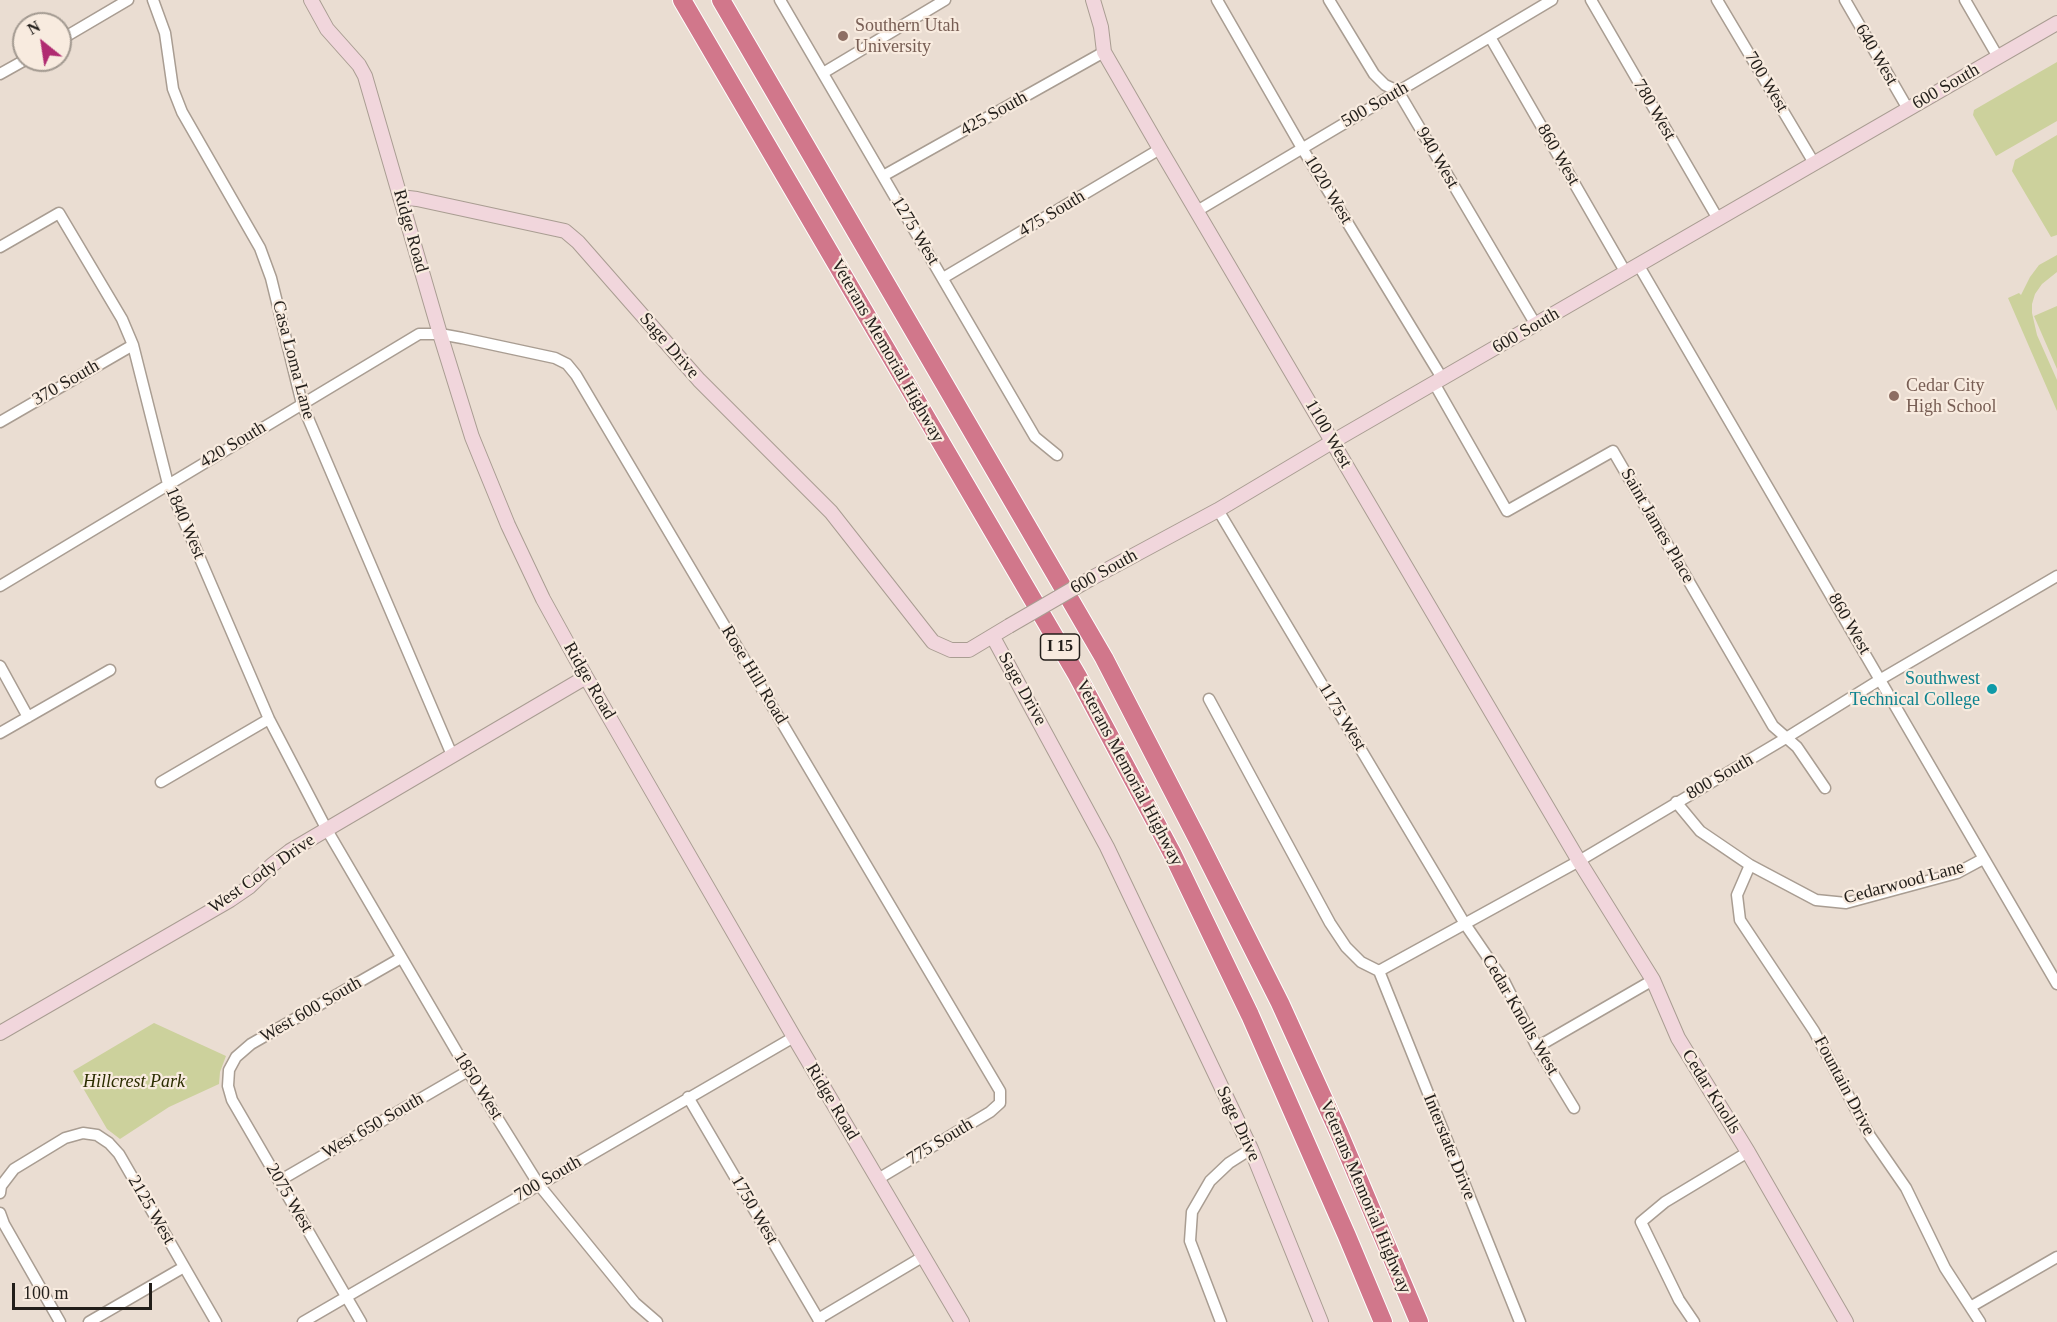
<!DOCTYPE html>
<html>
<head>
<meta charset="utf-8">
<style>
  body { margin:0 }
  #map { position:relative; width:2057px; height:1322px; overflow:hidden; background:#eaddd2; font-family:Georgia,serif }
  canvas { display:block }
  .north { position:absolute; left:12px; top:12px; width:60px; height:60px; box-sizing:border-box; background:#f8ebdf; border:2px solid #a29990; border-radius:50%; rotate:330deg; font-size:16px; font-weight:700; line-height:24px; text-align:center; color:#221e1a }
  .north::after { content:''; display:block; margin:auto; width:21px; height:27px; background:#b02b71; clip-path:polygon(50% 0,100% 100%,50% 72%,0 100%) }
  .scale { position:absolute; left:12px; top:1283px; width:140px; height:27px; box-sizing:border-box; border:3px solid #221e1a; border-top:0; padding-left:8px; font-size:18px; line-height:21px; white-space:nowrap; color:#221e1a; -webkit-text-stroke:4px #f8ebdf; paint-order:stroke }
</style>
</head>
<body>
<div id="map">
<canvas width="2057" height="1322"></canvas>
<div class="north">N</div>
<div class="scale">100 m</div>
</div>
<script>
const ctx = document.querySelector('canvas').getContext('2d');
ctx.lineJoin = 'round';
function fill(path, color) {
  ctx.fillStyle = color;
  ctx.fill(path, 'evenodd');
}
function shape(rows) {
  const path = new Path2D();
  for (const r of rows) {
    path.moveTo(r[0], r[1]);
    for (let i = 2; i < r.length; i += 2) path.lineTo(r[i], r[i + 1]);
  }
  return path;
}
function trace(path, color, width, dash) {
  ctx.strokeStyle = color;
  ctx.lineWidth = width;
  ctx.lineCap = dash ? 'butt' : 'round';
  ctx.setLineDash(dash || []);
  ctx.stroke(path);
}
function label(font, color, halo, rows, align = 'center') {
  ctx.font = font + ' Georgia,serif';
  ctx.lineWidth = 4.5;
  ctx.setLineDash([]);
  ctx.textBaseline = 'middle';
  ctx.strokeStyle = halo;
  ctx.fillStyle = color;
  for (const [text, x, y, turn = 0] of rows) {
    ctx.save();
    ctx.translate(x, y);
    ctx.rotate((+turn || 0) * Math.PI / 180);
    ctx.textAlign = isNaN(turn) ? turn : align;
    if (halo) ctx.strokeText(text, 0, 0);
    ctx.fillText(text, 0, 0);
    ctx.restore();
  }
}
const green = shape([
  [2057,62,2057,121,1996,156,1973,115,1974,110],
  [2057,135,2057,235,2051,237,2012,171,2015,160],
  [2057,255,2057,272,2042,284,2035,294,2032,304,2032,313,2037,335,2057,380,2057,411,2008,298,2019,293,2021,295,2030,277,2039,265],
  [2057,306,2057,369,2034,316],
  [154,1023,226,1056,220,1072,219,1084,169,1107,120,1139,107,1129,73,1071]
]);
const street = shape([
  [153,0,165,33,173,89,182,112,260,248,271,278,302,404,452,755],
  [780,0,1035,437,1057,455],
  [1217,0,1302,148,1442,378],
  [1329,0,1374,74,1385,85,1398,91,1536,325],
  [1591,0,1718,219],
  [1717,0,1814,163],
  [1845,0,1908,109],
  [1965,0,1998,57],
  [1490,37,1626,273],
  [60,40,128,0],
  [823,73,945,0],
  [0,74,25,60],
  [883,176,1104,52],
  [1197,211,1552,0],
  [0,247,59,213,122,319,133,345,168,484,269,719,327,830,468,1071,539,1185,635,1303,657,1322],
  [1639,266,2057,984],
  [943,278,1160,149],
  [1434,383,1507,511,1613,451,1773,726,1797,747,1825,788],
  [0,422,133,345],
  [1218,510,1465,924,1504,981,1537,1047,1574,1108],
  [0,586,419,334,440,334,462,338,555,358,567,364,576,375,1000,1091,1000,1103,990,1112,878,1179],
  [0,666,28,717],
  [1209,699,1330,923,1346,947,1361,962,1379,971],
  [0,733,110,670],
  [161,782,269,719],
  [1676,802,1700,831,1750,865,1816,900,1846,903,1957,873,1983,859],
  [1750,865,1737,895,1740,920,1814,1031,1870,1136,1906,1188,1945,1268,1980,1322],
  [1379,971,1579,861,1786,738,1881,679,2057,576],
  [1379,971,1520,1322],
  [1537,1047,1653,980],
  [688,1097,820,1322],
  [279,1181,468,1071],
  [0,1193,1,1186,14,1169,65,1138,83,1133,97,1135,109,1143,119,1154,216,1322],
  [0,1213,4,1224,60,1322],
  [1972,1306,2057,1257],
  [818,1319,924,1256],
  [89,1322,184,1267],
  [303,1322,794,1037],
  [361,1322,232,1100,228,1086,229,1070,236,1057,251,1044,401,958],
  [1221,1322,1190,1241,1192,1212,1210,1181,1229,1163,1251,1149],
  [1694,1322,1679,1300,1641,1222,1665,1202,1748,1152]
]);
const secondary = shape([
  [311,0,327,29,359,65,365,76,440,334,472,437,508,525,543,599,586,677,794,1037,962,1322],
  [1093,0,1101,27,1104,52,1160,149,1579,861,1653,980,1678,1038,1748,1152,1846,1322],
  [400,197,417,199,565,231,578,242,699,380,831,512,933,642,951,650,969,650,1009,626],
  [1090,579,1218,510,1332,442,2057,23],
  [993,637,1107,847,1251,1149,1321,1322],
  [0,1033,230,900,249,887,272,865,290,851,586,677]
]);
const highway = shape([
  [682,0,1077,675,1172,853,1250,1015,1347,1236,1383,1322],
  [721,0,1104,658,1198,840,1280,1003,1339,1133,1419,1322]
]);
const secondaryBridge = shape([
  [1009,626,1090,579]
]);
const markers = [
  [843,36,6,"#8d6e63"],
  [1894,396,6,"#8d6e63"],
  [1992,689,6,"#0f9aa8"]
];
const shields = [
  [1060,647,39]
];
const shieldNames = [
  ["I 15",1060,647]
];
const educationNames = [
  ["Southern Utah",855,26],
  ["University",855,47],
  ["Cedar City",1906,386],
  ["High School",1906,407]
];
const streetNames = [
  ["640 West",1876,55,60],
  ["700 West",1766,82,59],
  ["600 South",1946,87,-30],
  ["500 South",1375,105,-30],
  ["780 West",1654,110,60],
  ["425 South",994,114,-29],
  ["860 West",1558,155,60],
  ["940 West",1437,158,60],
  ["1020 West",1328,190,59],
  ["475 South",1052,214,-31],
  ["Ridge Road",410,231,74],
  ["1275 West",915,231,59],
  ["600 South",1526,331,-30],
  ["Sage Drive",669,346,49],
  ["Veterans Memorial Highway",887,351,60],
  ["Casa Loma Lane",293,360,75],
  ["370 South",66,383,-30],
  ["1100 West",1328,434,60],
  ["420 South",233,445,-31],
  ["1840 West",185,523,67],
  ["Saint James Place",1657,526,60],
  ["600 South",1104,572,-29],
  ["860 West",1849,624,60],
  ["Rose Hill Road",754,675,59],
  ["Ridge Road",589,681,60],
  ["Sage Drive",1022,689,61],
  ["1175 West",1342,717,59],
  ["Veterans Memorial Highway",1129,773,62],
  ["800 South",1720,777,-30],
  ["West Cody Drive",262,874,-35],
  ["Cedarwood Lane",1904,883,-15],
  ["West 600 South",311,1010,-30],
  ["Cedar Knolls West",1520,1015,60],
  ["1850 West",478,1086,58],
  ["Fountain Drive",1844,1086,62],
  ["Cedar Knolls",1711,1092,58],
  ["Ridge Road",832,1102,59],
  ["Sage Drive",1238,1124,65],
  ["West 650 South",373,1126,-30],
  ["775 South",940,1142,-31],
  ["Interstate Drive",1449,1147,68],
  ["700 South",548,1179,-30],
  ["Veterans Memorial Highway",1365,1197,67],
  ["2075 West",289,1198,60],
  ["2125 West",151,1210,60],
  ["1750 West",754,1210,60]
];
const cultureNames = [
  ["Southwest",1980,679],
  ["Technical College",1980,700]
];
const parkNames = [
  ["Hillcrest Park",134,1082]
];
fill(green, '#ccd19c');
trace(street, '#a99d92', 13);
trace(secondary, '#a99d92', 16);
trace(highway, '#fff', 20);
trace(street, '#fff', 10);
trace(secondary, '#f1d6dc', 14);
trace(highway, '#d1778b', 18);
trace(secondaryBridge, '#a99d92', 16, []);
trace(secondaryBridge, '#f1d6dc', 14);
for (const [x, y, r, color] of markers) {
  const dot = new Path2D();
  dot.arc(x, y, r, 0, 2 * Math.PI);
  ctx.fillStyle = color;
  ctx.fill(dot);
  trace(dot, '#f8ebdf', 2);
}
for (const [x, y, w] of shields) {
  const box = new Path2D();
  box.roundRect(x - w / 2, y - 13, w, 26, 4.5);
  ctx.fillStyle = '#f8ebdf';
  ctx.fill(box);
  trace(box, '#221e1a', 1.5);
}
label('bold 16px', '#221e1a', null, shieldNames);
label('18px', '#785e54', '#f8ebdf', educationNames, 'left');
label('18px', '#221e1a', '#f8ebdf', streetNames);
label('18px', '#0d838f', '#f8ebdf', cultureNames, 'right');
label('italic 18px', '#2b2d00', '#f8ebdf', parkNames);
</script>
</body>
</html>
